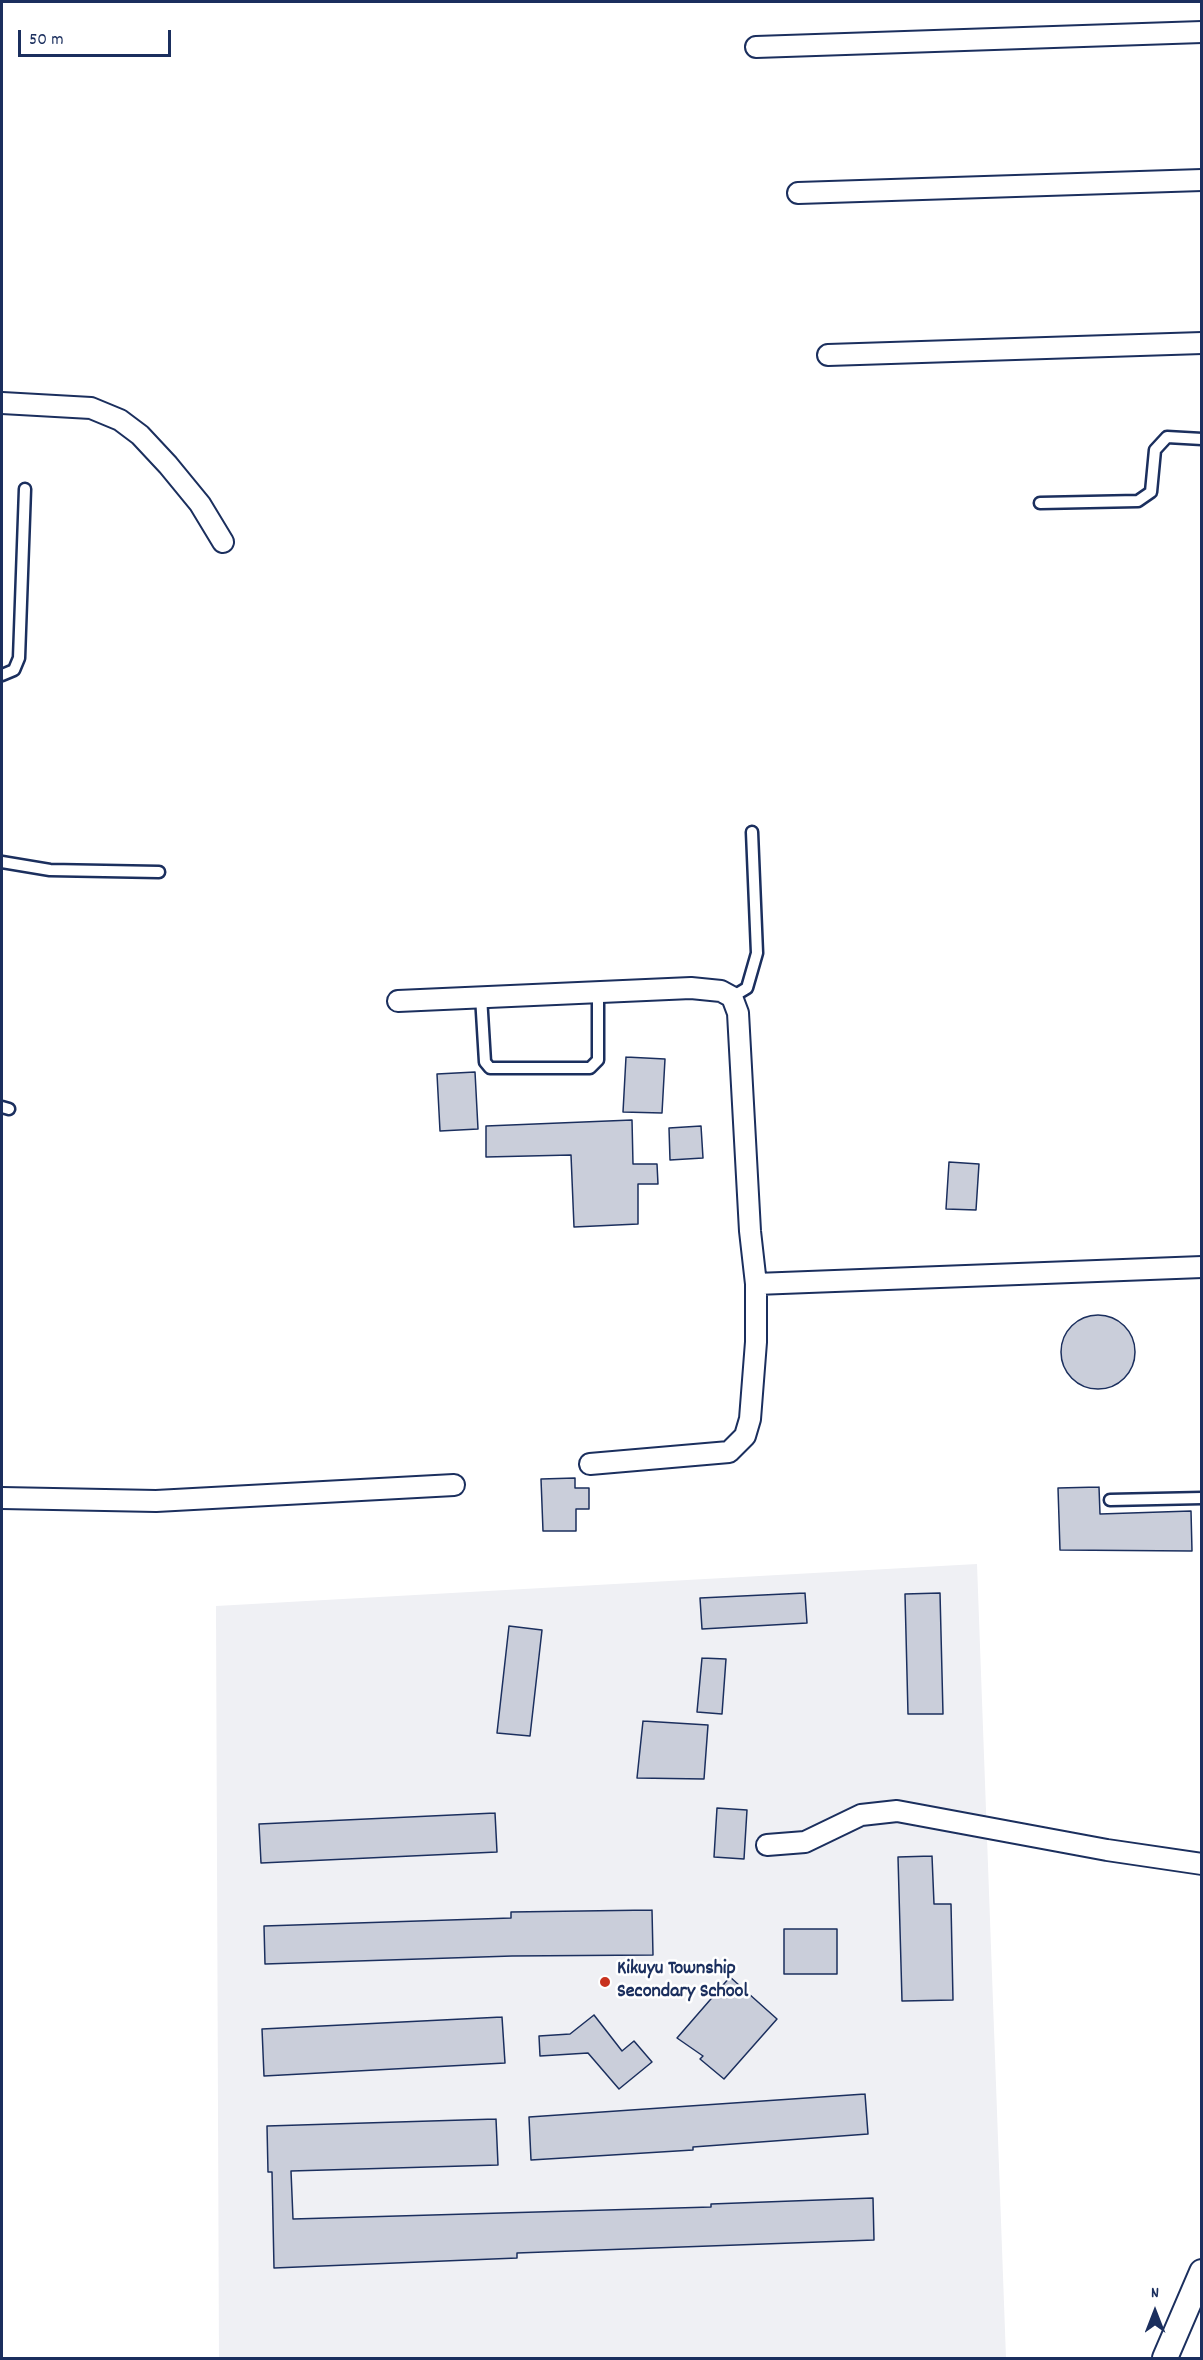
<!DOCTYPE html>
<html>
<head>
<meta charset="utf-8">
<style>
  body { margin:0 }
  #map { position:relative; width:1203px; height:2360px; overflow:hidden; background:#fff; font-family:Dekko,sans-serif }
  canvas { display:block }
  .frame { position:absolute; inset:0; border:3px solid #1b2f5e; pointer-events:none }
  .north { position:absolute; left:1125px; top:2282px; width:60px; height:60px; -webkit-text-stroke:4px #fff; paint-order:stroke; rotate:0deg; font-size:16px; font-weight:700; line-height:24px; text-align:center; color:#1b2f5e }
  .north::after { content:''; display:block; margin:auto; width:21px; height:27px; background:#1b2f5e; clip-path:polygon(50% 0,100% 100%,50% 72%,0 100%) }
  .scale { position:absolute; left:18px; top:30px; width:153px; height:27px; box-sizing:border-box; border:3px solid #1b2f5e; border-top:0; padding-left:8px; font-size:18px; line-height:21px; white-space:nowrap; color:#1b2f5e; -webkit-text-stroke:4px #fff; paint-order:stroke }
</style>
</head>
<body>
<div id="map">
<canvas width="1203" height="2360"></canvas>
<div class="frame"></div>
<div class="north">N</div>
<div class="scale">50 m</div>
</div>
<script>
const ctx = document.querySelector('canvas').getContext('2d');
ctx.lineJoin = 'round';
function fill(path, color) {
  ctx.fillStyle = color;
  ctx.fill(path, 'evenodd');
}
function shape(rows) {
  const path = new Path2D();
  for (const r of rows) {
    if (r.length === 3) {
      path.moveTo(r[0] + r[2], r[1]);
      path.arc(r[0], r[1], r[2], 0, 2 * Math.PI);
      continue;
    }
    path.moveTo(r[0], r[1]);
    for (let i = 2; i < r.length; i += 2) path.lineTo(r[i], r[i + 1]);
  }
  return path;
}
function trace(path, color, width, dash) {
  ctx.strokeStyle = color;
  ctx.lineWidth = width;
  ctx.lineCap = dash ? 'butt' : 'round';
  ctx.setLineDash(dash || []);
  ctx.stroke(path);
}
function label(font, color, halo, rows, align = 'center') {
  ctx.font = font + ' Dekko,sans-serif';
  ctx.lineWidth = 5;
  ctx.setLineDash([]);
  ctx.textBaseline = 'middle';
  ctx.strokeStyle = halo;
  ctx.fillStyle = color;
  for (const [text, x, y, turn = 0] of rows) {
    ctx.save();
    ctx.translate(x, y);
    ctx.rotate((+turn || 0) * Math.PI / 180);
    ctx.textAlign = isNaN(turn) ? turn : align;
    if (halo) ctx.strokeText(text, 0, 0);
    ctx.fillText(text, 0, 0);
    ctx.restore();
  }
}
const built = shape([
  [977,1564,1006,2358,219,2358,216,1606]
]);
const building = shape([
  [626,1057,665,1059,662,1113,623,1112,626,1057],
  [475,1072,478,1129,440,1131,437,1074,475,1072],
  [632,1120,633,1164,657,1164,658,1184,638,1184,638,1224,574,1227,571,1155,486,1157,486,1126,632,1120],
  [701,1126,703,1158,670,1160,669,1128,701,1126],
  [949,1162,979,1164,976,1210,946,1209,949,1162],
  [1098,1352,37],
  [575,1478,575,1488,589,1488,589,1509,576,1509,576,1531,543,1531,541,1479,575,1478],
  [1099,1487,1100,1514,1191,1511,1192,1551,1060,1550,1058,1488,1099,1487],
  [805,1593,807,1623,702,1629,700,1598,805,1593],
  [940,1593,943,1714,908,1714,905,1594,940,1593],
  [509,1626,542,1630,530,1736,497,1733,509,1626],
  [702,1658,726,1659,722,1714,697,1712,702,1658],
  [643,1721,708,1725,704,1779,637,1778,643,1721],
  [717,1808,747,1810,744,1859,714,1857,717,1808],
  [495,1813,497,1852,261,1863,259,1824,495,1813],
  [932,1856,934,1904,951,1904,953,2000,902,2001,898,1857,932,1856],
  [652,1910,653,1955,512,1956,265,1964,264,1926,511,1918,511,1912,652,1910],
  [784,1929,837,1929,837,1974,784,1974,784,1929],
  [730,1977,777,2019,724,2079,700,2059,703,2056,677,2038,730,1977],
  [594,2015,622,2051,634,2041,652,2062,619,2089,588,2053,540,2056,539,2036,570,2034,594,2015],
  [502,2017,505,2063,264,2076,262,2029,502,2017],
  [865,2094,868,2134,693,2147,693,2150,531,2160,529,2117,865,2094],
  [496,2119,498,2165,291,2171,293,2219,711,2207,711,2204,873,2198,874,2240,517,2253,517,2258,274,2268,272,2172,268,2172,267,2126,496,2119]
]);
const service = shape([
  [1040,503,1138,501,1151,492,1155,450,1167,437,1202,439],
  [2,675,14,670,19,658,25,489],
  [2,862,50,870,159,872],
  [481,996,485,1062,490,1068,590,1068,598,1060,598,991],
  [732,997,747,988,757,953,752,832],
  [2,1107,9,1109],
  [1110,1500,1202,1498]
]);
const minor = shape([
  [756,47,1202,32],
  [798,193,1202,180],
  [828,355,1202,343],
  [2,403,91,408,120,420,140,435,168,465,200,504,223,542],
  [398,1001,691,988,721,991,732,997,738,1013,750,1231,756,1284,756,1342,750,1419,745,1436,729,1452,590,1464],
  [756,1284,1202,1267],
  [2,1498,156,1501,454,1485],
  [767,1845,805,1842,861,1815,897,1811,1107,1850,1202,1864]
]);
const tertiary = shape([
  [1165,2358,1202,2272]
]);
const markers = [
  [605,1982,6,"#c8321e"]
];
const poiNames = [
  ["Kikuyu Township",617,1970],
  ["Secondary School",617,1993]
];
fill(built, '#eff0f4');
fill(building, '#caceda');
trace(building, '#1b2f5e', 1.5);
trace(service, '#1b2f5e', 15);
trace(minor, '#1b2f5e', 24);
trace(tertiary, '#1b2f5e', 28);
trace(service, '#fff', 10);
trace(minor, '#fff', 20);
trace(tertiary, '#fff', 24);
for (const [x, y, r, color] of markers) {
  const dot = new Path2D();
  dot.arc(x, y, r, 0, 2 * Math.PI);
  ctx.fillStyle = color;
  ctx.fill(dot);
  trace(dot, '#fff', 2);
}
label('bold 20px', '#1b2f5e', '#fff', poiNames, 'left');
</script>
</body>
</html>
